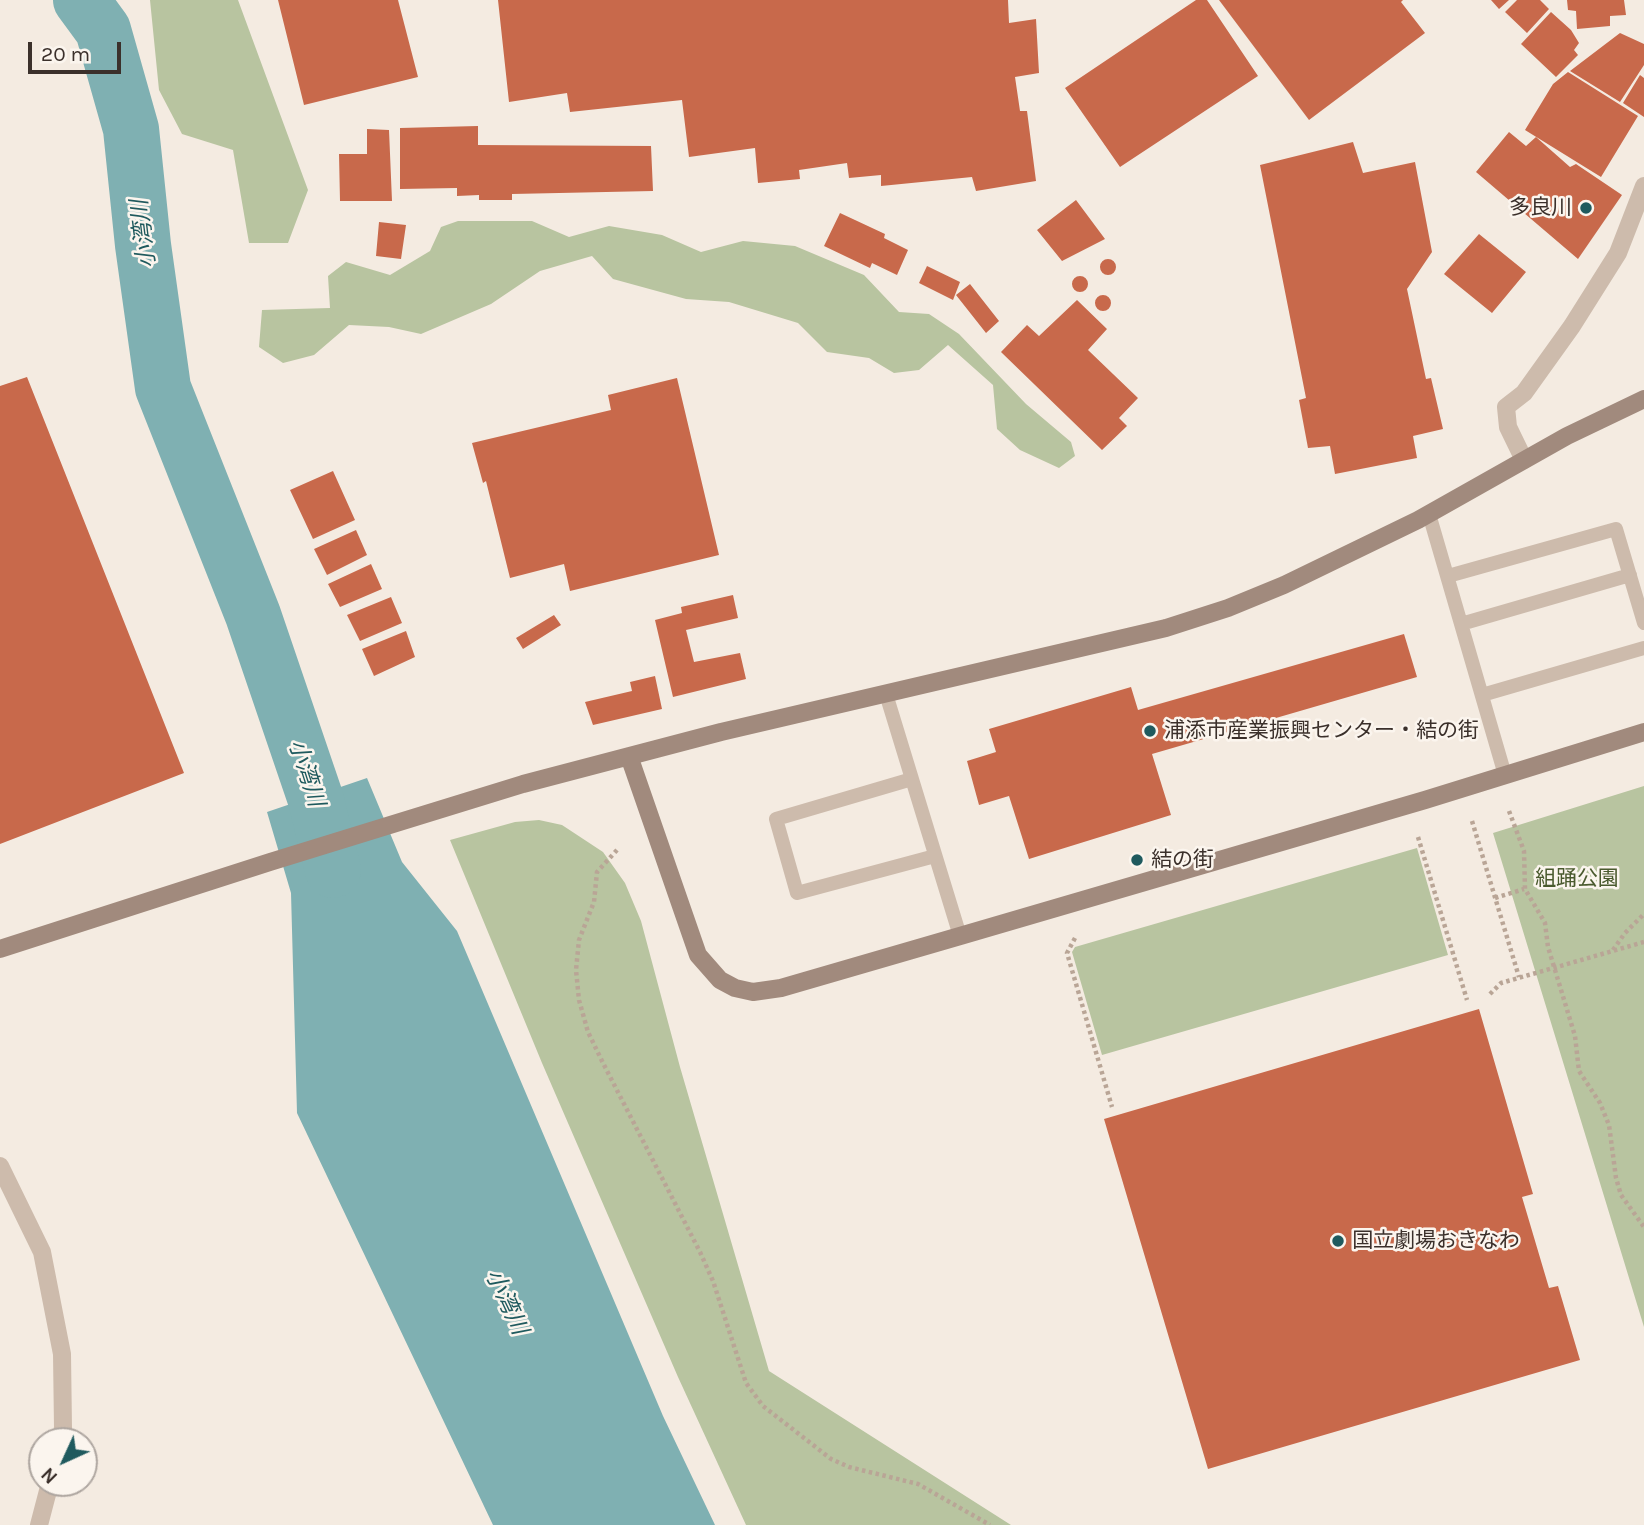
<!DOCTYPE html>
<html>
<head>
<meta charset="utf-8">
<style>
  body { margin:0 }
  #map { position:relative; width:1644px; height:1525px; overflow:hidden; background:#f4ebe1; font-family:Karla,sans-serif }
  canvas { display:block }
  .north { position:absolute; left:28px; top:1427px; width:70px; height:70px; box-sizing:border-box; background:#fbf5ee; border:2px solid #aea6a0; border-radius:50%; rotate:225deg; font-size:19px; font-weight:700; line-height:28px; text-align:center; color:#3b302b }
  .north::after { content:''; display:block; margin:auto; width:24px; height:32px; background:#1f5a5e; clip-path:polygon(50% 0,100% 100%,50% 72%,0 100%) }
  .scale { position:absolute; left:28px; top:42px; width:93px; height:32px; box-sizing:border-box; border:4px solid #3b302b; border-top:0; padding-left:9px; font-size:21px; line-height:24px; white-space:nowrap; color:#3b302b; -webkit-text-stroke:5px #fbf5ee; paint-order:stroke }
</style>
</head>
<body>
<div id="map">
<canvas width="1644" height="1525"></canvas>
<div class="north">N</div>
<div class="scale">20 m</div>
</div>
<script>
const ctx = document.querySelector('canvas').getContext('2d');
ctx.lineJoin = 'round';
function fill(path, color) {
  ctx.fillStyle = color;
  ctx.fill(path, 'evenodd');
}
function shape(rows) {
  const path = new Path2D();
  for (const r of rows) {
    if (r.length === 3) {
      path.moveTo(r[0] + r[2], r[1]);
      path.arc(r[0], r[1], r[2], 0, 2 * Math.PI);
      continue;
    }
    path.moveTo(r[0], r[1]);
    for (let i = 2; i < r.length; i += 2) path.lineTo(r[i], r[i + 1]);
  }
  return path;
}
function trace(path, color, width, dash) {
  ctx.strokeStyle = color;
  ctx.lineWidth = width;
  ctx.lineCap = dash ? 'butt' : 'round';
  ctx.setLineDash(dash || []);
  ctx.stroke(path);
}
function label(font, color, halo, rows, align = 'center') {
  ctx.font = font + ' Karla,"Noto Sans JP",sans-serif';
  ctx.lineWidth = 5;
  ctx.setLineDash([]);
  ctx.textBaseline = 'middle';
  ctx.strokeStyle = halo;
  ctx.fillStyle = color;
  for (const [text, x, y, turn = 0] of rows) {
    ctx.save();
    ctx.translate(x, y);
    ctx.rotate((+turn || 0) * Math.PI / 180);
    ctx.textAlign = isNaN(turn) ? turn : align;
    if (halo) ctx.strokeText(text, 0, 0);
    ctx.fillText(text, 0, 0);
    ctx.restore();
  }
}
const green = shape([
  [150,0,238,0,308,190,288,243,249,243,233,150,182,134,159,90],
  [458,221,532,221,569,237,609,226,662,235,701,252,743,241,795,246,864,275,899,312,929,314,959,334,1026,404,1071,442,1075,456,1059,468,1020,450,997,429,993,385,948,345,919,370,894,373,869,358,827,352,798,323,729,302,686,299,613,279,592,256,540,271,491,304,421,334,389,327,349,325,314,355,283,363,259,347,262,310,330,308,328,276,346,262,390,275,430,251,441,227],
  [1644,786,1644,1327,1493,833],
  [539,820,562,825,603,852,625,883,641,921,680,1067,769,1371,1011,1525,746,1525,678,1377,542,1063,450,840,515,822],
  [1417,848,1448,955,1102,1055,1072,952,1075,947]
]);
const water = shape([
  [367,778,402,862,457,931,663,1416,715,1525,493,1525,297,1113,291,893,267,812]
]);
const river = shape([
  [81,0,103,30,131,129,143,245,163,388,253,615,316,800,333,870]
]);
const building = shape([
  [278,0,398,0,418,77,304,105],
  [498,0,1008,0,1009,23,1036,19,1039,73,1015,77,1020,111,1027,111,1036,181,976,191,972,177,881,186,881,175,849,178,847,163,799,170,800,179,758,183,755,148,689,157,682,100,570,112,567,93,509,102],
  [1196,0,1207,0,1258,76,1120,167,1065,88],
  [1219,0,1403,0,1401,2,1425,33,1309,120],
  [1491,0,1509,0,1499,9],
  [1517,0,1540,0,1549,9,1527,33,1505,12],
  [1567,0,1624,0,1626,15,1610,16,1610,26,1577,29,1576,11,1568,10],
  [1551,12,1571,30,1579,43,1574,50,1578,55,1556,77,1521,44],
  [1620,33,1644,44,1644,65,1620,102,1570,71],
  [1568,72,1638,116,1601,177,1525,130,1553,84],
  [1640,75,1644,78,1644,117,1623,103],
  [478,126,478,145,651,146,653,191,512,194,512,200,479,200,479,195,457,196,457,188,400,189,400,128],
  [367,129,389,130,392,201,340,201,339,154,367,154],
  [1509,132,1526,146,1536,137,1570,167,1576,164,1622,195,1578,259,1476,172],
  [1353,142,1363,173,1415,162,1432,252,1407,289,1426,379,1431,378,1443,429,1413,436,1417,458,1335,474,1330,446,1308,448,1299,400,1306,398,1260,165],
  [1076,200,1105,239,1062,261,1037,230],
  [840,213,885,234,884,238,908,250,897,275,872,263,870,268,824,246],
  [379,222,406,225,401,259,376,256],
  [1479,234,1526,272,1492,313,1444,274],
  [1108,267,8],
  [927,266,960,282,953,300,919,283],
  [1080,284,8],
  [970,284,999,321,986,333,956,295],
  [1103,303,8],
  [1077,300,1107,329,1088,350,1138,398,1119,418,1127,426,1102,450,1001,352,1027,325,1039,336],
  [27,377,184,773,0,844,0,386],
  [677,378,719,555,570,591,564,564,510,578,486,481,483,483,472,443,611,410,608,395],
  [333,471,355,520,313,539,290,490],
  [356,530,367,555,327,575,314,549],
  [371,564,382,589,340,607,328,584],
  [733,595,738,618,686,630,694,662,740,653,746,679,673,697,655,620,682,613,681,607],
  [391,597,402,623,360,641,347,615],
  [554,615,561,625,523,649,516,638],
  [406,631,415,657,374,676,362,649],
  [1404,634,1417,677,1152,754,1171,815,1029,859,1009,796,979,805,967,761,996,752,989,729,1131,687,1138,710],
  [655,676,662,709,593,725,585,702,632,691,630,682],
  [1479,1009,1533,1194,1522,1197,1549,1288,1558,1286,1580,1360,1208,1469,1104,1119]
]);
const path = shape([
  [1509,811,1524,851,1525,889,1545,923,1548,947,1575,1036,1579,1071,1600,1103,1609,1125,1616,1178,1621,1195,1644,1227],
  [1472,821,1519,977],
  [1418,837,1467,1000],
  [617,850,597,872,594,902,579,940,576,970,579,1000,588,1032,603,1063,700,1252,713,1281,746,1383,763,1406,831,1459,849,1467,918,1484,990,1525],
  [1495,898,1524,889],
  [1075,938,1067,953,1112,1107],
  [1613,950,1625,933,1644,914],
  [1490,994,1501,983,1644,942]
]);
const lane = shape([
  [1429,514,1505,775],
  [1448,576,1616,529,1644,623],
  [1461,624,1630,575],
  [886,694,960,936],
  [1482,695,1644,648],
  [912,779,776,819,797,893,935,856]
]);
const street = shape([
  [1524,460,1508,427,1506,407,1524,393,1572,326,1618,253,1644,186],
  [0,1166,42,1252,62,1354,63,1428,60,1441],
  [39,1525,50,1483]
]);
const secondary = shape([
  [629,756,698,955,720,980,735,988,753,992,781,988,960,936,1425,800,1644,732],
  [0,949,270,862,523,784,721,732,1166,628,1228,608,1284,585,1418,520,1567,436,1644,399]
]);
const markers = [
  [1586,208,7,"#1f5a5e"],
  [1150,731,7,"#1f5a5e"],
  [1137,860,7,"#1f5a5e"],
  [1338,1241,7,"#1f5a5e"]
];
const poiNames = [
  ["多良川",1572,208,"right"],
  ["浦添市産業振興センター・結の街",1164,731],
  ["結の街",1151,860],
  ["国立劇場おきなわ",1352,1241]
];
const parkNames = [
  ["組踊公園",1577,879]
];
const waterNames = [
  ["小湾川",144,234,-97],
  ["小湾川",306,773,72],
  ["小湾川",506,1302,65]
];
fill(green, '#b8c4a0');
fill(water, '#7fb0b2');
trace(river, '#7fb0b2', 56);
fill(building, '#c8694b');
trace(path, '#b9a596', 4.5, [3.5, 3.5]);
trace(lane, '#cdbbac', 14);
trace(street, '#cdbbac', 18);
trace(secondary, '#a18a7d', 18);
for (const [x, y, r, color] of markers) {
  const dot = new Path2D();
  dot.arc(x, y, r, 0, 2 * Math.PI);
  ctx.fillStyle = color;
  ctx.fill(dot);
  trace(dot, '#fbf5ee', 2.5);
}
label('21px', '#3b302b', '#fbf5ee', poiNames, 'left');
label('21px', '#4a5a2e', '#fbf5ee', parkNames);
label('italic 23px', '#1f5a5e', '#fbf5ee', waterNames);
</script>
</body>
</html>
